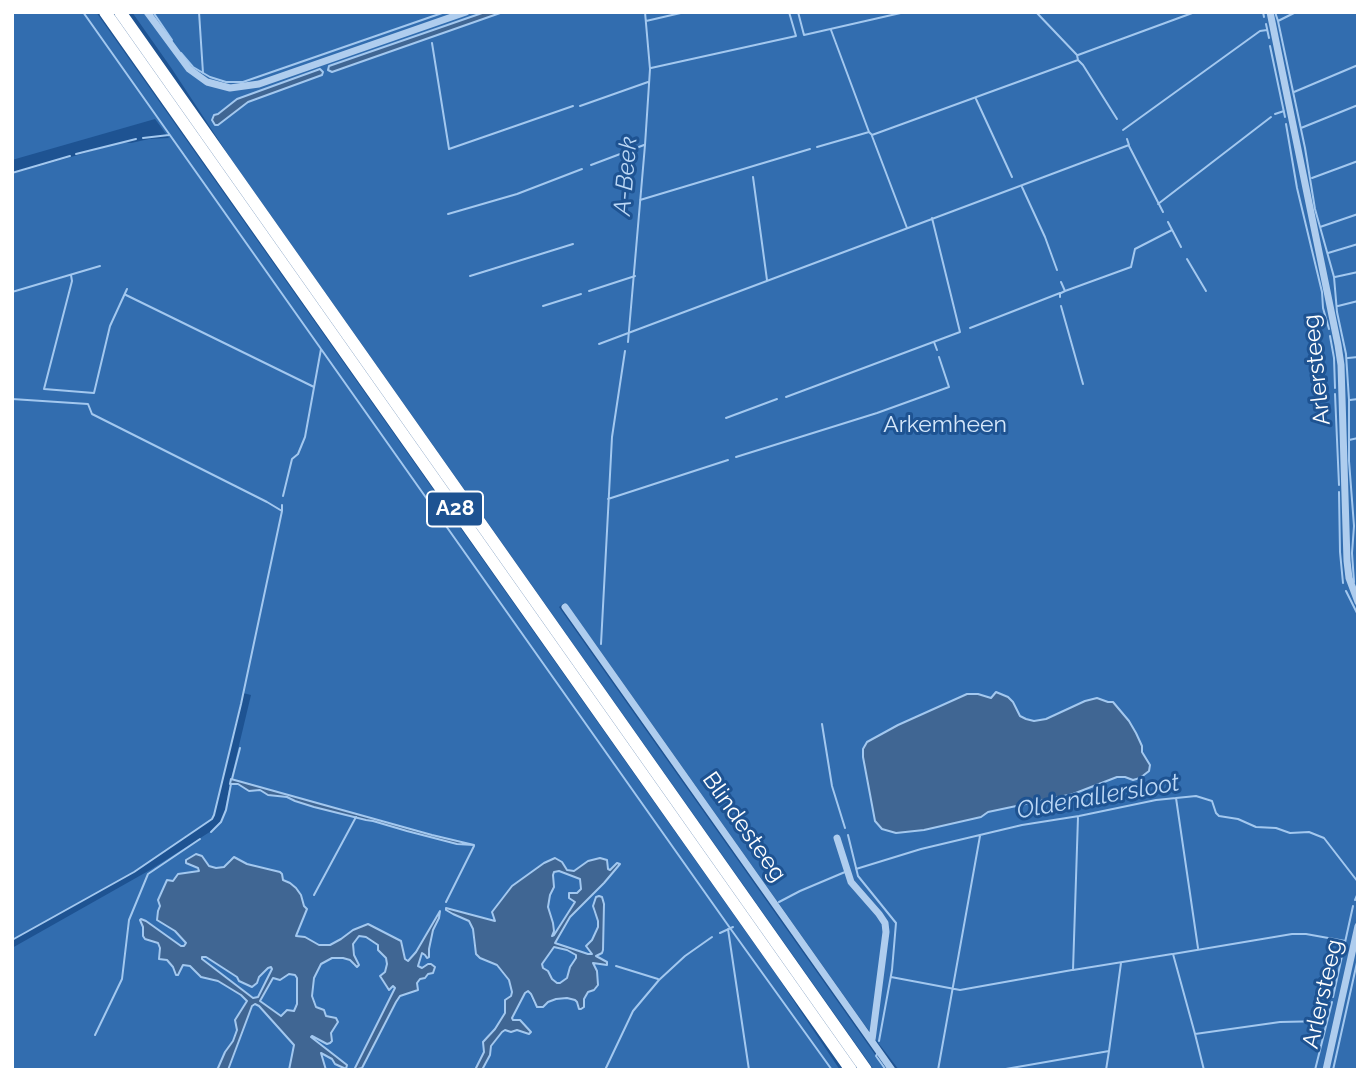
<!DOCTYPE html>
<html>
<head>
<meta charset="utf-8">
<style>
  body { margin:0 }
  #map { position:relative; width:1370px; height:1082px; overflow:hidden; background:#1e5392; font-family:Raleway,sans-serif }
  canvas { display:block }
  .frame { position:absolute; inset:0; border:14px solid #fff; pointer-events:none }
</style>
</head>
<body>
<div id="map">
<canvas width="1370" height="1082"></canvas>
<div class="frame"></div>
</div>
<script>
const ctx = document.querySelector('canvas').getContext('2d');
ctx.lineJoin = 'round';
function fill(path, color) {
  ctx.fillStyle = color;
  ctx.fill(path, 'evenodd');
}
function shape(rows) {
  const path = new Path2D();
  for (const r of rows) {
    path.moveTo(r[0], r[1]);
    for (let i = 2; i < r.length; i += 2) path.lineTo(r[i], r[i + 1]);
  }
  return path;
}
function trace(path, color, width, dash) {
  ctx.strokeStyle = color;
  ctx.lineWidth = width;
  ctx.lineCap = dash ? 'butt' : 'round';
  ctx.setLineDash(dash || []);
  ctx.stroke(path);
}
function label(font, color, halo, rows, align = 'center') {
  ctx.font = font + ' Raleway,sans-serif';
  ctx.lineWidth = 6;
  ctx.setLineDash([]);
  ctx.textBaseline = 'middle';
  ctx.strokeStyle = halo;
  ctx.fillStyle = color;
  for (const [text, x, y, turn = 0] of rows) {
    ctx.save();
    ctx.translate(x, y);
    ctx.rotate((+turn || 0) * Math.PI / 180);
    ctx.textAlign = isNaN(turn) ? turn : align;
    if (halo) ctx.strokeText(text, 0, 0);
    ctx.fillText(text, 0, 0);
    ctx.restore();
  }
}
const green = shape([
  [12,12,96,12,777,976,840,1070,482,1070,490,1055,491,1047,502,1032,505,1030,517,1030,529,1034,531,1032,520,1021,513,1020,512,1018,525,993,528,991,534,1004,543,1007,548,1002,556,999,568,998,575,1000,584,1007,584,999,588,992,594,990,597,971,593,962,607,964,607,962,596,956,600,954,604,920,604,904,593,910,598,921,598,927,592,940,586,946,591,951,592,954,591,955,555,943,570,917,604,883,619,864,617,863,610,870,588,861,574,871,567,870,562,862,544,863,512,886,492,912,496,921,493,922,446,909,453,914,469,920,473,929,474,945,480,958,496,965,509,980,512,992,505,1004,505,1012,495,1029,489,1034,484,1051,475,1070,360,1070,396,1002,400,996,413,991,420,979,430,973,418,966,422,953,425,955,427,958,430,954,429,949,433,930,439,918,439,913,416,952,408,961,405,959,401,941,353,930,341,939,330,945,319,945,305,937,296,936,307,909,304,906,301,895,296,888,290,883,283,880,280,872,247,864,238,858,230,859,224,867,216,868,209,866,202,856,196,854,186,860,200,871,194,873,161,906,157,920,175,931,186,943,185,945,183,947,143,927,143,936,145,939,158,943,160,948,160,953,173,967,178,974,183,965,190,966,201,977,218,981,241,995,248,1001,235,1020,237,1030,233,1041,225,1052,218,1068,216,1070,12,1070,12,948,150,870,216,828,221,822,224,814,230,784,238,784,249,791,260,790,268,795,287,797,295,801,366,820,373,821,407,831,462,843,231,779,251,695,243,693,214,815,212,819,134,872,12,940,12,174,123,142,131,143,149,139,169,138,155,119,12,160],
  [132,12,146,12,191,70,149,12,1358,12,1358,1070,899,1070,864,1024,594,642,564,603,559,607,886,1070,874,1070,229,156,172,69],
  [559,871,580,879,581,889,573,900,575,902,572,907,554,935,551,936,548,907,550,895,554,887,553,875,554,872],
  [359,936,366,937,378,945,386,958,387,964,385,972,380,977,387,988,390,989,394,986,395,988,354,1070,326,1070,320,1053,347,1065,311,1038,312,1036,327,1044,336,1018,326,1016,319,1008,316,1007,312,996,314,978,321,964,332,958,343,957,350,960,354,966,356,960,353,944],
  [554,946,567,950,576,955,576,959,570,967,567,978,560,983,557,983,552,979,548,971,543,968,542,964],
  [202,957,206,957,237,977,239,981,252,987,268,968,271,967,272,969,258,997,253,998,202,959],
  [289,974,295,975,297,978,297,1004,294,1011,285,1010,281,1016,260,1001,273,978,280,980],
  [253,1004,259,1006,294,1045,289,1070,229,1070]
]);
const water = shape([
  [485,12,503,12,349,66,332,72,328,70,329,66,485,12],
  [320,69,323,72,322,75,248,102,218,125,215,125,212,120,214,115,218,114,237,99,320,69],
  [996,692,1008,697,1013,702,1020,716,1026,719,1034,721,1046,719,1085,701,1097,698,1108,702,1113,702,1129,721,1136,733,1142,746,1142,752,1150,765,1149,771,1140,778,1133,780,1125,777,1117,777,1073,794,988,812,981,817,924,830,896,833,882,829,875,821,863,757,863,749,867,742,898,725,967,694,978,694,991,698,996,692],
  [231,779,432,835,474,845,457,844,407,831,373,821,366,820,314,807,295,801,287,797,268,795,260,790,249,791,238,784,230,784,231,779],
  [196,854,202,856,209,866,216,868,224,867,234,857,247,864,280,872,282,874,283,880,290,883,296,888,301,895,304,906,307,909,296,936,305,937,319,945,330,945,341,939,353,930,368,924,401,941,405,959,408,961,416,952,440,911,439,918,433,930,429,949,429,957,427,958,425,955,422,953,418,966,422,968,428,964,431,964,435,967,433,973,428,974,425,978,420,979,417,983,418,990,400,996,396,1002,362,1068,354,1070,395,988,393,986,389,990,380,976,385,972,387,964,386,958,378,950,378,945,366,937,359,936,353,944,354,955,359,965,357,967,350,960,343,958,332,958,321,964,314,978,312,996,316,1007,324,1010,326,1016,336,1018,338,1022,331,1033,332,1041,330,1043,327,1044,312,1036,311,1037,347,1065,346,1069,335,1064,332,1059,321,1053,326,1070,289,1070,294,1045,259,1006,255,1004,252,1006,228,1070,216,1070,218,1068,225,1052,233,1041,237,1030,235,1020,247,1001,241,995,218,981,201,977,190,966,183,965,178,975,176,975,173,967,167,960,159,959,160,948,158,943,145,939,143,936,143,927,140,920,141,919,146,921,181,946,184,946,186,943,175,931,157,920,158,911,160,906,158,900,167,880,173,881,178,874,199,871,198,868,186,863,186,860,196,854],
  [202,957,206,957,237,977,239,981,252,987,257,983,259,977,268,968,271,967,272,969,258,997,253,998,202,959,202,957],
  [289,974,295,975,297,978,297,1004,294,1011,287,1010,281,1016,260,1001,273,978,280,980,289,974],
  [555,858,562,862,567,870,574,871,588,861,600,858,607,860,608,869,610,870,617,863,620,864,604,883,570,917,555,943,588,954,592,954,586,946,592,940,598,927,598,921,593,906,596,897,599,896,602,897,604,904,603,950,602,953,596,956,607,962,607,965,593,963,597,971,598,985,594,990,588,992,584,999,584,1007,581,1009,579,1009,577,1002,575,1000,567,998,556,999,548,1002,543,1007,537,1007,531,994,528,991,525,993,512,1018,513,1020,520,1020,531,1032,529,1034,517,1030,511,1032,505,1030,502,1032,491,1046,490,1055,482,1070,475,1070,484,1052,483,1042,495,1029,505,1013,505,1000,511,996,512,992,509,980,497,965,480,958,476,954,473,929,469,921,453,914,446,910,446,908,495,921,492,912,512,886,544,863,555,858],
  [559,871,580,879,581,889,577,893,569,893,569,898,575,902,554,935,552,936,554,931,553,923,548,907,550,895,554,887,553,875,554,872,559,871],
  [554,947,567,950,576,955,576,958,570,967,567,978,560,983,557,983,552,979,548,971,543,968,542,964,554,947]
]);
const stream = shape([
  [83,12,730,928,832,1070],
  [153,12,172,40],
  [199,12,203,73],
  [798,12,804,35,905,12],
  [1263,12,1264,17],
  [1275,12,1278,21,1296,12],
  [646,21,685,12],
  [1278,21,1305,148,1315,209,1334,277,1337,312,1346,354,1349,400,1349,461,1354,526,1352,553,1354,582],
  [1266,24,1269,38],
  [831,30,869,132],
  [432,43,449,149,573,106],
  [1270,46,1285,117],
  [181,53,193,67,210,77,226,82,243,82,445,12],
  [1078,55,1195,12],
  [1078,60,1083,65,1117,119],
  [651,68,796,36,789,12],
  [1294,92,1358,65],
  [976,99,1012,177],
  [580,106,648,82],
  [1275,114,1284,111],
  [1286,124,1297,188,1322,292,1323,308,1329,329],
  [1301,128,1358,105],
  [1123,130,1260,31,1267,30],
  [872,136,907,228],
  [143,138,169,135],
  [1129,146,1163,212],
  [817,147,869,132,872,135,1078,60,1077,55,1036,12],
  [76,154,136,139],
  [591,165,644,145],
  [12,173,70,156],
  [753,177,767,280],
  [1312,178,1358,161],
  [1022,187,1045,237,1057,270],
  [640,200,810,149],
  [1158,204,1271,117],
  [448,214,517,194,582,169],
  [1168,222,1181,247],
  [1320,227,1358,214],
  [1328,253,1358,244],
  [1187,259,1206,291],
  [71,275,72,281,44,389,94,393,110,326,127,289],
  [470,276,573,244],
  [1335,277,1358,272],
  [1061,282,1065,291,1061,293],
  [589,291,635,276],
  [1065,291,1131,267,1135,249,1172,230],
  [12,292,100,266],
  [126,295,314,387],
  [543,306,581,294],
  [1061,306,1083,384],
  [1338,306,1358,301],
  [970,328,1060,293,1060,297],
  [1330,336,1334,358,1335,388],
  [628,342,645,145,650,69,645,12],
  [934,342,937,350],
  [599,344,1129,145,1127,139],
  [1348,358,1358,357],
  [1335,394,1339,485],
  [786,397,960,332,932,218],
  [12,399,88,404,92,414,267,502,282,511,282,505],
  [1350,400,1358,399],
  [726,418,777,399],
  [1349,440,1358,438],
  [736,457,877,413,949,387,939,357],
  [1339,492,1340,552,1343,583],
  [283,496,292,459,298,454,305,437,321,349],
  [608,499,728,460],
  [1346,591,1358,615],
  [601,644,612,437,625,351],
  [822,724,832,786,845,828],
  [232,779,240,748],
  [1176,798,1198,948],
  [1078,817,1073,970,1172,954],
  [211,832,221,822,226,810,231,784],
  [848,835,858,876,896,923,892,970,879,1041],
  [856,869,921,849,1022,825,1079,816,1156,800,1196,796,1212,801,1216,813,1219,816,1238,819,1256,827,1276,828,1290,833,1309,832,1324,838,1358,882],
  [314,895,356,817],
  [1355,900,1358,893],
  [446,902,474,846],
  [779,902,800,891,845,872],
  [728,929,749,1070],
  [720,933,733,927],
  [12,940,134,872,212,819,214,815,241,704,282,511],
  [616,966,658,979],
  [891,977,960,990,1072,970],
  [1333,997,1353,906],
  [1195,1034,1173,954,1292,934,1306,934,1345,941],
  [95,1035,122,979,129,920,148,874,200,839],
  [1109,1051,1121,963],
  [877,1054,876,1056,886,1070],
  [605,1070,633,1011,659,980,685,956,712,937],
  [938,1070,980,836],
  [1000,1070,1109,1051,1106,1070],
  [1204,1070,1195,1034,1280,1022,1326,1021],
  [1315,1070,1332,1002],
  [1333,1070,1358,958]
]);
const street = shape([
  [147,12,189,69,207,82,230,88,259,84,466,12],
  [1270,12,1338,345,1341,365,1347,561,1349,578,1358,602],
  [565,607,892,1070],
  [837,838,851,882,879,914,885,923,886,932,872,1040],
  [1326,1070,1358,926]
]);
const highway = shape([
  [105,12,851,1070],
  [120,12,866,1070]
]);
const shields = [
  [455,509,56]
];
const shieldNames = [
  ["A28",455,509]
];
const streetNames = [
  ["Arlersteeg",1317,370,-96],
  ["Blindesteeg",744,827,55],
  ["Arlersteeg",1323,994,-77]
];
const parkNames = [
  ["Arkemheen",945,425]
];
const waterNames = [
  ["A-Beek",626,176,-85],
  ["Oldenallersloot",1098,797,-10]
];
fill(green, '#326daf');
fill(water, '#406693');
trace(water, '#a3c8ef', 2);
trace(stream, '#a3c8ef', 2);
trace(street, '#afcdee', 7);
trace(highway, '#fff', 12);
for (const [x, y, w] of shields) {
  const box = new Path2D();
  box.roundRect(x - w / 2, y - 17.5, w, 35, 5);
  ctx.fillStyle = '#1e5392';
  ctx.fill(box);
  trace(box, '#fff', 2);
}
label('bold 21px', '#fff', null, shieldNames);
label('23px', '#fff', '#1e5392', streetNames);
label('23px', '#d5e7fa', '#1e5392', parkNames);
label('italic 24px', '#bbd7f5', '#1e5392', waterNames);
</script>
</body>
</html>
